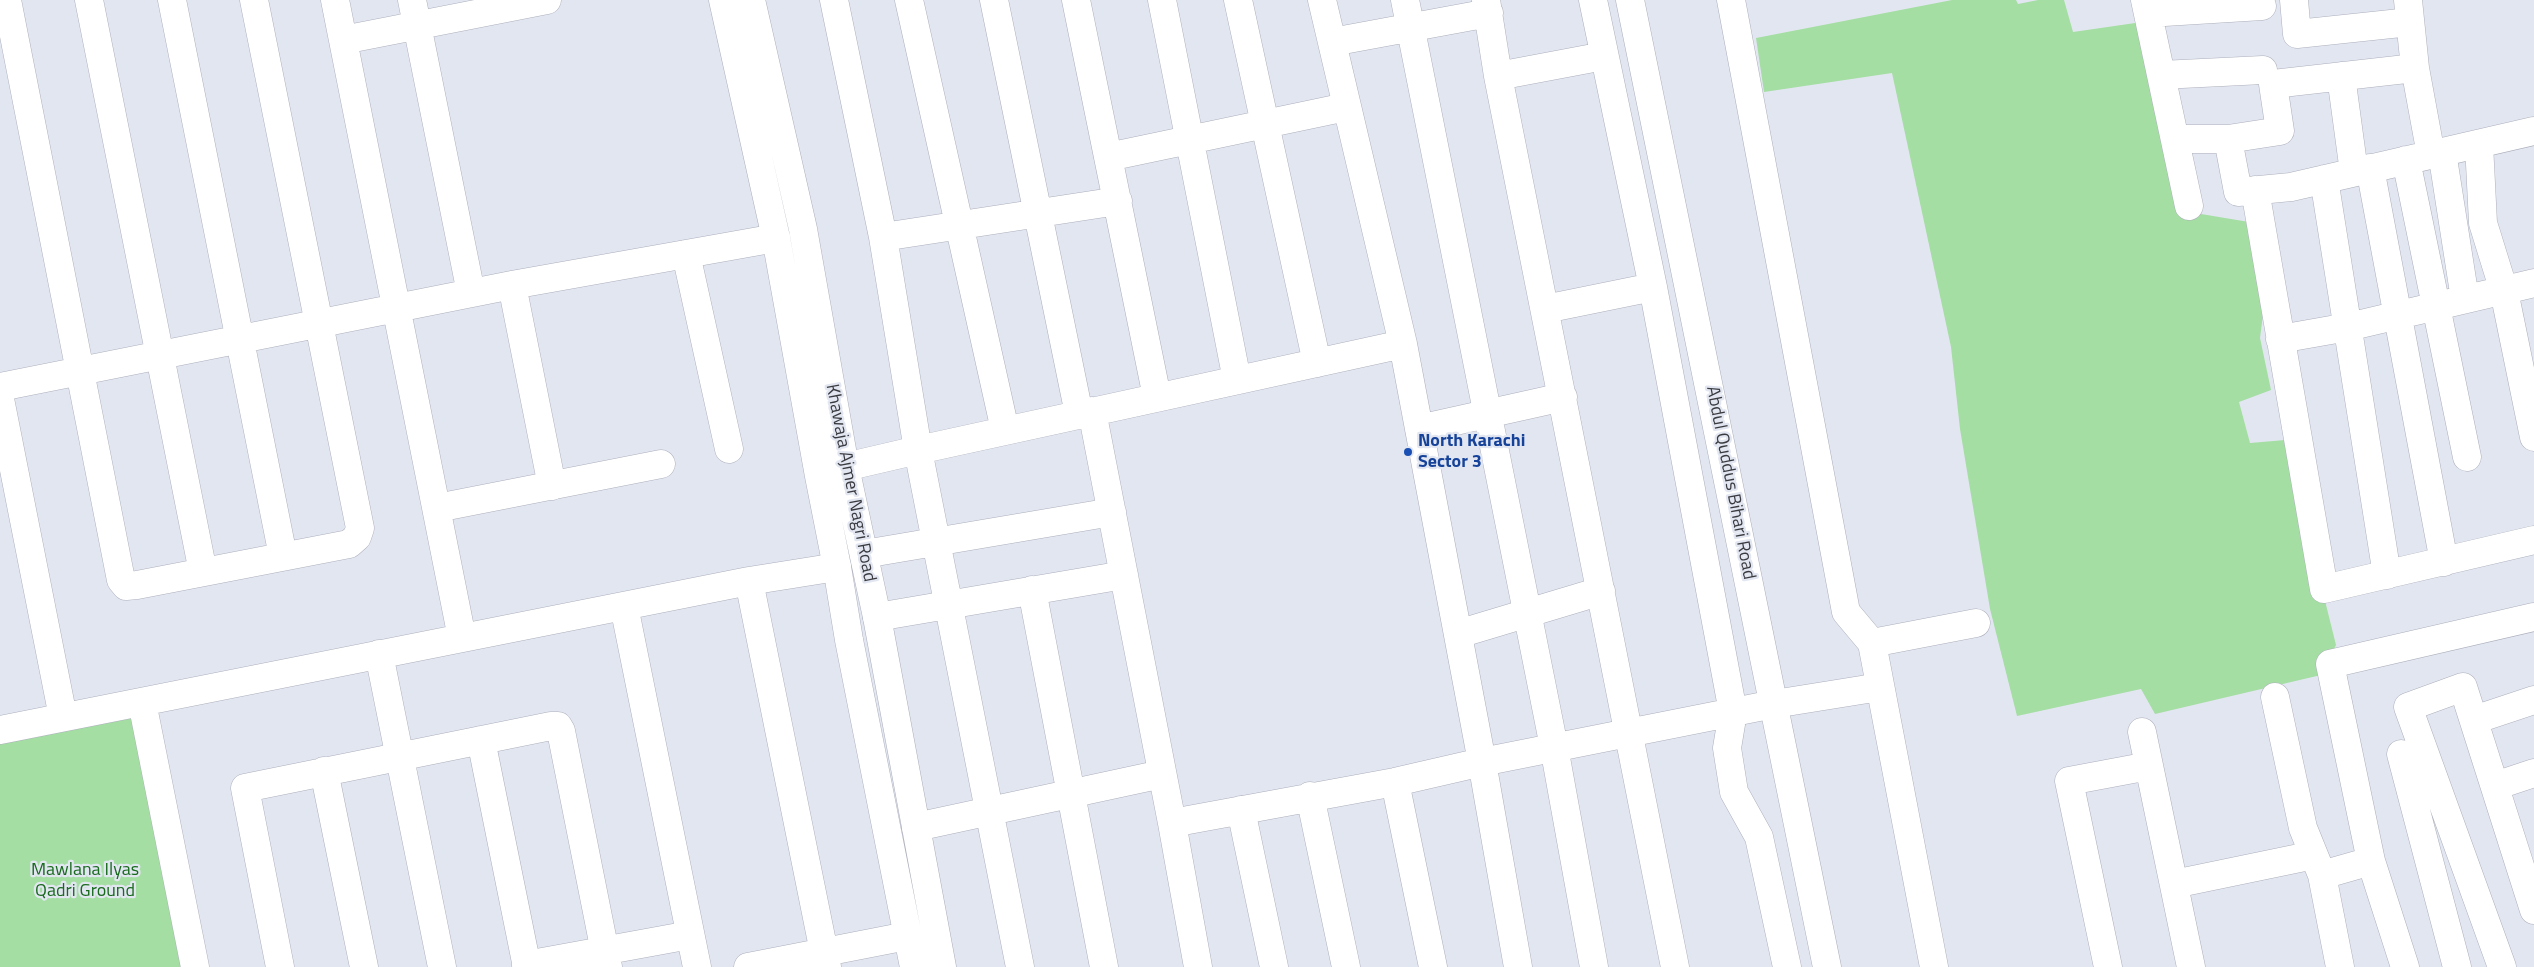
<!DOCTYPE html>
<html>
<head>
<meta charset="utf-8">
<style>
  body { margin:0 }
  canvas { display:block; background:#e2e6f1 }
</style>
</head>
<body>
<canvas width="2534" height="967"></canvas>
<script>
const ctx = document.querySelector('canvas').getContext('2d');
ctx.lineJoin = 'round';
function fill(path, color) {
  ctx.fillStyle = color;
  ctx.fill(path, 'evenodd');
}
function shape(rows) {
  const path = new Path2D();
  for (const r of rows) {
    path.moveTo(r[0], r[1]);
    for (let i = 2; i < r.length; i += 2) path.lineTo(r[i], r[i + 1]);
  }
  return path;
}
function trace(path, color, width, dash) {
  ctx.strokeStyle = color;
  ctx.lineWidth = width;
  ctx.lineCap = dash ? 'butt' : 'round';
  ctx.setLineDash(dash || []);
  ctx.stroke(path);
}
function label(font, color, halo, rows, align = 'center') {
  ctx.font = font + ' "Titillium Web",sans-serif';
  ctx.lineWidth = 4.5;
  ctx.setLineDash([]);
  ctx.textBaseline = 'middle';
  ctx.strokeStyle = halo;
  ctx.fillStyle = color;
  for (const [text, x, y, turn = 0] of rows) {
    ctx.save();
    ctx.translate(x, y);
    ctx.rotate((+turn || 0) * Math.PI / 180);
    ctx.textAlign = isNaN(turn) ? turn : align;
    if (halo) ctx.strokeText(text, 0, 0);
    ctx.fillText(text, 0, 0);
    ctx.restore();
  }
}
const green = shape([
  [1952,0,2016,0,2018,4,2038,0,2064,0,2073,32,2142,22,2189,212,2249,222,2265,299,2260,338,2271,390,2239,402,2250,443,2285,440,2336,645,2321,675,2155,714,2141,689,2017,716,1990,609,1960,429,1951,347,1892,73,1764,92,1756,38],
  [137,702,188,967,0,967,0,729]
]);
const minor = shape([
  [7,0,121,580,126,586,137,585,349,544,357,537,360,528,254,0],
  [89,0,203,572],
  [172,0,283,556],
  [335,0,462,638],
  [412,0,471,293],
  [834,0,883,237,918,450,1020,967],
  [909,0,1005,430],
  [994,0,1079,414],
  [1076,0,1157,397],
  [1162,0,1237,380],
  [1238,0,1317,363],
  [1322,0,1403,344,1482,762,1518,967],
  [1405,0,1554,747,1594,967],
  [1486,0,1498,76,1675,967],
  [1593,0,1653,287,1733,712,1727,748,1734,792,1759,837,1787,967],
  [1731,0,1846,612,1872,643],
  [2145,0,2189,206],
  [2294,0,2297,34,2410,22],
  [2408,0,2415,68,2431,155],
  [2148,13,2262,6],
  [343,40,547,0],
  [1332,42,1489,13],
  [2161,75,2263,70],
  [1498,76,1604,56],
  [2341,76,2354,172],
  [2175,139,2228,139,2238,192,2291,187,2534,131],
  [2228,139,2280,131,2273,84,2415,68],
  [2479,144,2483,223,2504,291,2534,437],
  [2442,152,2465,299],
  [1108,157,1346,107],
  [2406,160,2467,457],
  [2370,168,2444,562],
  [2324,179,2387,575],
  [2255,190,2324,589,2534,540],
  [883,237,1118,201],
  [686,254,729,449],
  [512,285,552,486],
  [1545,309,1653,287],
  [2280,339,2348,327,2534,283],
  [0,387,512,285,776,238],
  [0,399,63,717],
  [1092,411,1172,823,1395,782,1482,762,1774,704,1880,687],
  [1419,429,1563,397],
  [845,467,918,450,1403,344],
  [437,508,661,464],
  [864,554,1112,512],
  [749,581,827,967],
  [1032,590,1104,967],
  [624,606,697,967],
  [877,617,1124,575],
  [1458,634,1601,591],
  [379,654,442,967],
  [2275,697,2303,828,2322,875,2340,967],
  [142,702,195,967],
  [2474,720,2534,700],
  [0,730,749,581,837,567],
  [2142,732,2191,967],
  [481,740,527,967],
  [2401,754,2457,967],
  [324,771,364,967],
  [1395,782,1433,967],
  [2495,786,2534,773],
  [1310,796,1346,967],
  [1241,810,1274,967],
  [1172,823,1198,967],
  [916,827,1162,774],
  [2322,875,2371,861],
  [2174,884,2314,855],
  [526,965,690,935],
  [280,967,245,788,551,726,558,726,561,731,608,967],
  [748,967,907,936],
  [1934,967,1872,643,1976,623],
  [2108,967,2069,781,2149,766],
  [2405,967,2371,861,2330,664,2534,617],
  [2502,967,2408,707,2463,687,2534,910]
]);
const major = shape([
  [723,0,776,238,819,476,837,567,849,640,914,967],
  [751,0,803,229,845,467,877,617,942,967],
  [1630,0,1827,967]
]);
const markers = [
  [1408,452,5,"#1a4fb4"]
];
const transitNames = [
  ["North Karachi",1418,442],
  ["Sector 3",1418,463]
];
const streetNames = [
  ["Khawaja Ajmer Nagri Road",850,483,79],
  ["Abdul Quddus Bihari Road",1730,483,79]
];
const parkNames = [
  ["Mawlana Ilyas",85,871],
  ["Qadri Ground",85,892]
];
fill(green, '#a5dea3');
trace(minor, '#adb0bc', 29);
trace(major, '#adb0bc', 29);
trace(minor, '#fff', 28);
trace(major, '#fff', 28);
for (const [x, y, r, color] of markers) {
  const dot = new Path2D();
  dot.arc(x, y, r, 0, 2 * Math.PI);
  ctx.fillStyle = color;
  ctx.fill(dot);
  trace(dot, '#e2e6f1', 2);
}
label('bold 18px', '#164399', '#e2e6f1', transitNames, 'left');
label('18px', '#3a3b40', '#e2e6f1', streetNames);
label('18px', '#186a1d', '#e2e6f1', parkNames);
</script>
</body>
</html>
